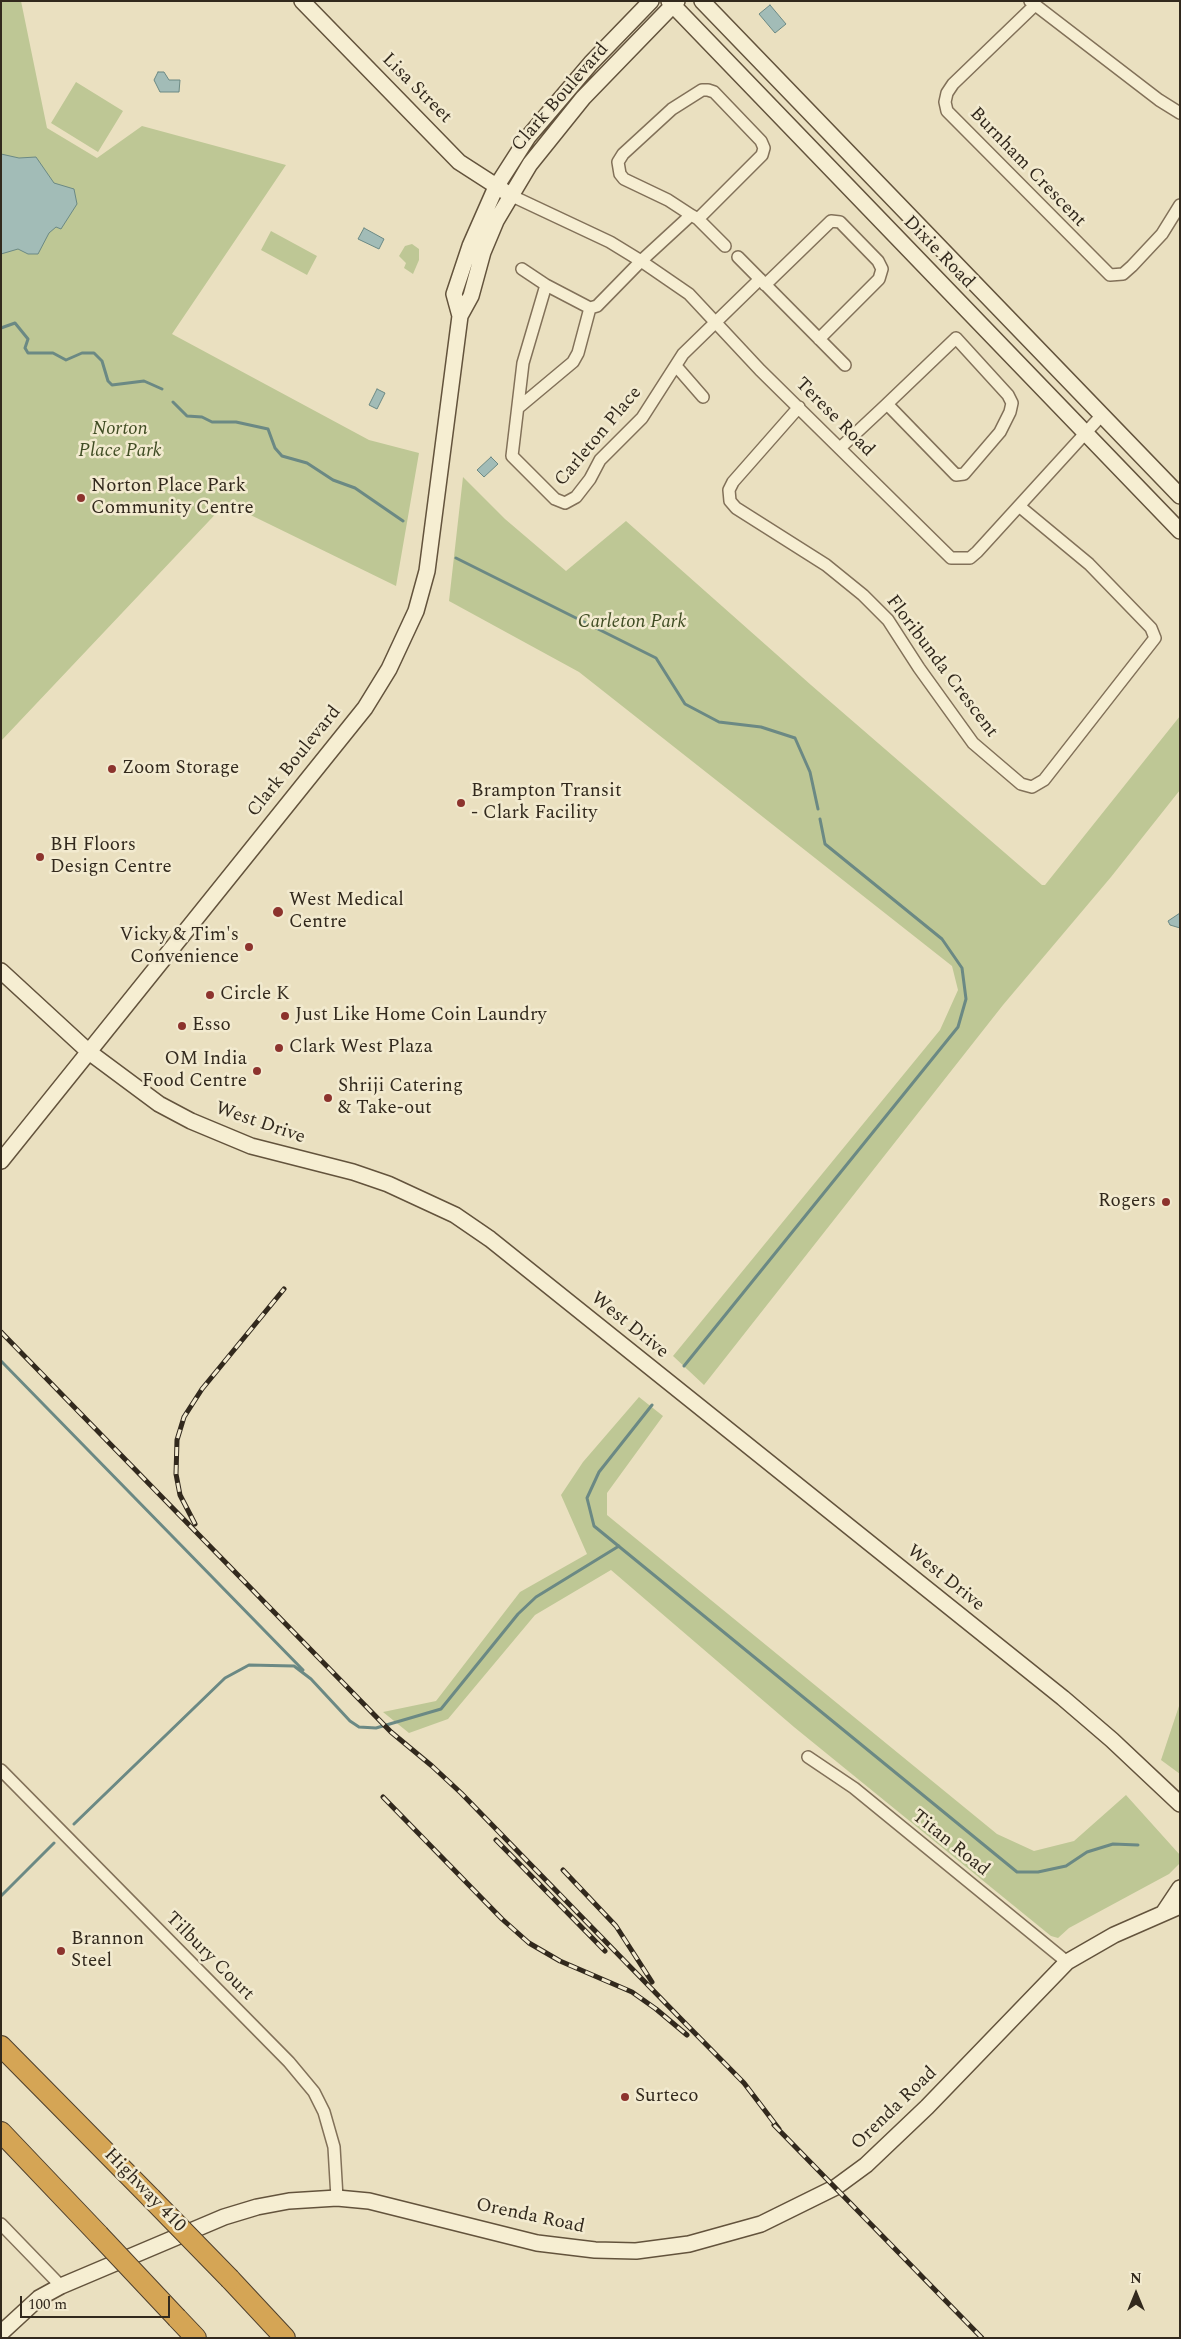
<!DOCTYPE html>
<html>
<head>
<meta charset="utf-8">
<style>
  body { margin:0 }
  #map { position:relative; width:1181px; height:2339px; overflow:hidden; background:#eae0c0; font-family:Spectral,serif }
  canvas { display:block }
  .frame { position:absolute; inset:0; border:2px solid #32291d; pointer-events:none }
  .north { position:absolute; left:1111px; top:2269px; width:50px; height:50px; -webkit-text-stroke:4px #f2eacf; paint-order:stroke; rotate:0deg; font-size:14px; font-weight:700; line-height:20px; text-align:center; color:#32291d }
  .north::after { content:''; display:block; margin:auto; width:18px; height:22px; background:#32291d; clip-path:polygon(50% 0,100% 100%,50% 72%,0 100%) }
  .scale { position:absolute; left:20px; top:2296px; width:150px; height:22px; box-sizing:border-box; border:2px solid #32291d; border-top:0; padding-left:6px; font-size:15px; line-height:18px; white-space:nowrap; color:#32291d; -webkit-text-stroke:4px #f2eacf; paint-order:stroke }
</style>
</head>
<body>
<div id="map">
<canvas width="1181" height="2339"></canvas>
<div class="frame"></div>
<div class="north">N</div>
<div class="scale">100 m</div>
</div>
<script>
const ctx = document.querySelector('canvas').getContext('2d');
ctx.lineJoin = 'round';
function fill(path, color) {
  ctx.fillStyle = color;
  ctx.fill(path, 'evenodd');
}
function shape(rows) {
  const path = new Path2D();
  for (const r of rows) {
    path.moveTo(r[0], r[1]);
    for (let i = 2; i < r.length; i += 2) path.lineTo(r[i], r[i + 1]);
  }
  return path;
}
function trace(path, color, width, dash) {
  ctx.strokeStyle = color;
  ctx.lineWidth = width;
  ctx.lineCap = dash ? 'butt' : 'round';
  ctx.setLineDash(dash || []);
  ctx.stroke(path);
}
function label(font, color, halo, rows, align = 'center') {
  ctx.font = font + ' Spectral,serif';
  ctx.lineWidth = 5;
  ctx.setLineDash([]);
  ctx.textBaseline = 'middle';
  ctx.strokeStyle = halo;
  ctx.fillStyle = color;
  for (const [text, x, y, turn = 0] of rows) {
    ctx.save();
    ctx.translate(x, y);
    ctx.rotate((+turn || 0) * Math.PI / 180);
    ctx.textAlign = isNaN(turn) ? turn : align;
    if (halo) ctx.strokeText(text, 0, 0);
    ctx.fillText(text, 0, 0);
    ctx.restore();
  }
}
const green = shape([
  [1,1,21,1,47,128,97,158,142,126,286,165,172,334,369,440,419,453,396,586,226,503,1,741],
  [76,82,123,111,98,152,51,123],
  [271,231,317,256,307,275,261,250],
  [412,244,419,249,419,260,413,274,404,268,406,263,399,256,405,246],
  [463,477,505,519,566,571,626,521,811,685,1042,885,1045,885,1180,716,1180,790,1111,877,1003,1005,704,1385,673,1356,940,1030,958,990,952,966,579,672,449,601],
  [639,1397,663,1416,607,1493,607,1515,997,1834,1034,1851,1074,1841,1126,1795,1180,1855,1180,1863,1169,1874,1069,1928,1058,1938,1051,1936,794,1727,611,1570,535,1615,448,1719,409,1733,383,1712,436,1701,520,1592,587,1554,561,1495,583,1462],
  [1180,1703,1180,1774,1161,1760]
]);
const water = shape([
  [770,5,786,24,775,33,759,14,770,5],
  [158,72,164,72,169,80,180,80,179,92,160,92,154,80,158,72],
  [1,154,19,158,36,157,54,183,74,189,77,204,61,229,56,227,49,233,38,254,28,254,18,249,1,254,1,154],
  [364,228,384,239,379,249,358,239,364,228],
  [377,389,385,393,377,409,369,405,377,389],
  [491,457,498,464,484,477,477,470,491,457],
  [1180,913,1180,928,1170,925,1168,921,1180,913]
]);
const stream = shape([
  [1,328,15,323,28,339,25,348,28,353,53,353,66,360,82,353,94,353,102,361,108,381,112,385,144,381,162,389],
  [173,402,187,416,202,417,212,422,236,422,268,429,275,448,282,456,307,463,333,480,355,488,403,521],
  [456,558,656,658,685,704,719,722,761,727,795,738,810,772,818,809],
  [1,1361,303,1670],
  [684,1366,958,1027,966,999,962,968,942,939,825,844,820,819],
  [652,1405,599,1472,587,1498,594,1526,1017,1872,1038,1872,1066,1866,1087,1852,1113,1844,1138,1845],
  [74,1824,225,1678,249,1665,294,1666,311,1679,350,1721,359,1727,376,1728,441,1709,518,1614,536,1597,619,1546],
  [1,1896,54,1843]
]);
const street = shape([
  [1030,1,1159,100,1180,113],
  [1035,5,953,84,947,93,945,102,947,111,1110,275,1123,274,1132,266,1162,234,1180,205],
  [510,195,610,242,641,261,689,294,760,370,951,558,970,558,977,552,1101,416],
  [691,215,698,219,762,155,764,148,761,141,714,92,708,90,702,90,672,109,623,154,618,162,620,174,624,179,668,200,691,215,641,261,597,306,590,308,546,285,523,363,512,456,555,499,565,503,576,497,590,479,600,460,642,418,683,354,760,279],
  [698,219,725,246],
  [738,257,845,365],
  [522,269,546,285],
  [765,285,831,221,840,222,878,261,882,269,879,279,819,339],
  [676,366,703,397],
  [799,407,733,482,729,490,730,501,736,508,826,565,863,595,888,620,919,668,973,743,1021,784,1032,787,1044,780,1155,638,1151,628,1089,564,1019,506],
  [518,408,573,362,578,353,590,308],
  [840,448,887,404,956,475,964,474,1000,432,1010,412,1012,403,1008,395,956,338,887,404],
  [808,1757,854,1788,1067,1962],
  [1,1770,289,2062,314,2092,324,2112,334,2147,337,2198],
  [1,2224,61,2286]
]);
const secondary = shape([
  [302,1,459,162,504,191],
  [669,1,1180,531],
  [702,1,1180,496],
  [460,316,471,296,483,252,496,221,530,164,583,98,677,1],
  [1,971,89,1052,159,1104,191,1121,251,1146,353,1172,388,1184,455,1215,490,1239,1063,1698,1112,1740,1180,1804],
  [1,1161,365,708,389,669,416,611,427,571,460,316,454,294,470,246,496,187,528,137,591,63,651,1],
  [1164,1912,1180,1888],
  [1,2333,39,2298,61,2286,224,2217,257,2207,289,2201,337,2198,369,2201,537,2243,595,2250,636,2251,689,2244,761,2224,836,2187,866,2165,927,2107,1067,1962,1114,1935,1180,1906]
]);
const highway = shape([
  [1,2046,151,2198],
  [1,2132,99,2235],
  [230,2279,285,2338],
  [177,2318,196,2338]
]);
const rail = shape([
  [1,1332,391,1732,432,1766,461,1793,681,2019,744,2083,779,2129],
  [195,1524,180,1495,176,1474,177,1440,184,1417,202,1389,284,1289],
  [383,1797,502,1919,529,1943,560,1961,632,1992,656,2009,687,2035],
  [496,1840,605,1951],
  [563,1870,616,1926,652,1982],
  [774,2125,982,2338]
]);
const highwayBridge = shape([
  [151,2198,230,2279],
  [99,2235,177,2318]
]);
const markers = [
  [81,498,5,"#8c332d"],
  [112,769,5,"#8c332d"],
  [461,803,5,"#8c332d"],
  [40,857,5,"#8c332d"],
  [278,912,6,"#8c332d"],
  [249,947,5,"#8c332d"],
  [210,995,5,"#8c332d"],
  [285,1016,5,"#8c332d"],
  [182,1026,5,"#8c332d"],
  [279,1048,5,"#8c332d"],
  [257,1071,5,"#8c332d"],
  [328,1098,5,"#8c332d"],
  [1166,1202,5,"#8c332d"],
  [61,1951,5,"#8c332d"],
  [625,2097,5,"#8c332d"]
];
const streetNames = [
  ["Lisa Street",416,89,45],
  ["Clark Boulevard",561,98,-49],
  ["Burnham Crescent",1027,168,46],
  ["Dixie Road",938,253,46],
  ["Terese Road",834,418,45],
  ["Carleton Place",599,437,-50],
  ["Floribunda Crescent",941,667,53],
  ["Clark Boulevard",295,762,-51],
  ["West Drive",260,1124,19],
  ["West Drive",629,1326,39],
  ["West Drive",945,1579,39],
  ["Titan Road",950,1844,39],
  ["Tilbury Court",209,1957,45],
  ["Orenda Road",895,2109,-44],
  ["Highway 410",144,2191,46],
  ["Orenda Road",530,2217,12]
];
const parkNames = [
  ["Norton",120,430],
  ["Place Park",120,452],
  ["Carleton Park",632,623]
];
const poiNames = [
  ["Norton Place Park",91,487],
  ["Community Centre",91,509],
  ["Zoom Storage",122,769],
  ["Brampton Transit",471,792],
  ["- Clark Facility",471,814],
  ["BH Floors",50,846],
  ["Design Centre",50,868],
  ["West Medical",289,901],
  ["Centre",289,923],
  ["Vicky & Tim's",239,936,"right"],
  ["Convenience",239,958,"right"],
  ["Circle K",220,995],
  ["Just Like Home Coin Laundry",295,1016],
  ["Esso",192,1026],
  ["Clark West Plaza",289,1048],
  ["OM India",247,1060,"right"],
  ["Food Centre",247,1082,"right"],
  ["Shriji Catering",338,1087],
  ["& Take-out",338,1109],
  ["Rogers",1156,1202,"right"],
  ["Brannon",71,1940],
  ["Steel",71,1962],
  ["Surteco",635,2097]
];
fill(green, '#bec795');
fill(water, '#a2bcb7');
trace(water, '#6b8984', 1);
trace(stream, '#6b8984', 3);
trace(street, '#827159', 14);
trace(secondary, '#63533c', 18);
trace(highway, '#4f402d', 22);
trace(street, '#f6eed2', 11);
trace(secondary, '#f6eed2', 15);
trace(highway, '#d5a555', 20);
trace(rail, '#32291d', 5);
trace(rail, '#f2eacf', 3, [9]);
trace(highwayBridge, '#4f402d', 22, []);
trace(highwayBridge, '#d5a555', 20);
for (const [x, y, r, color] of markers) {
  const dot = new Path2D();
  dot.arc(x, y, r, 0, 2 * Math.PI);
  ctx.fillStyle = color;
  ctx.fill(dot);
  trace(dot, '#f2eacf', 2);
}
label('19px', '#32291d', '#f2eacf', streetNames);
label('italic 19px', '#404d24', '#f2eacf', parkNames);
label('19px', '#32291d', '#f2eacf', poiNames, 'left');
</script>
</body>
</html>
